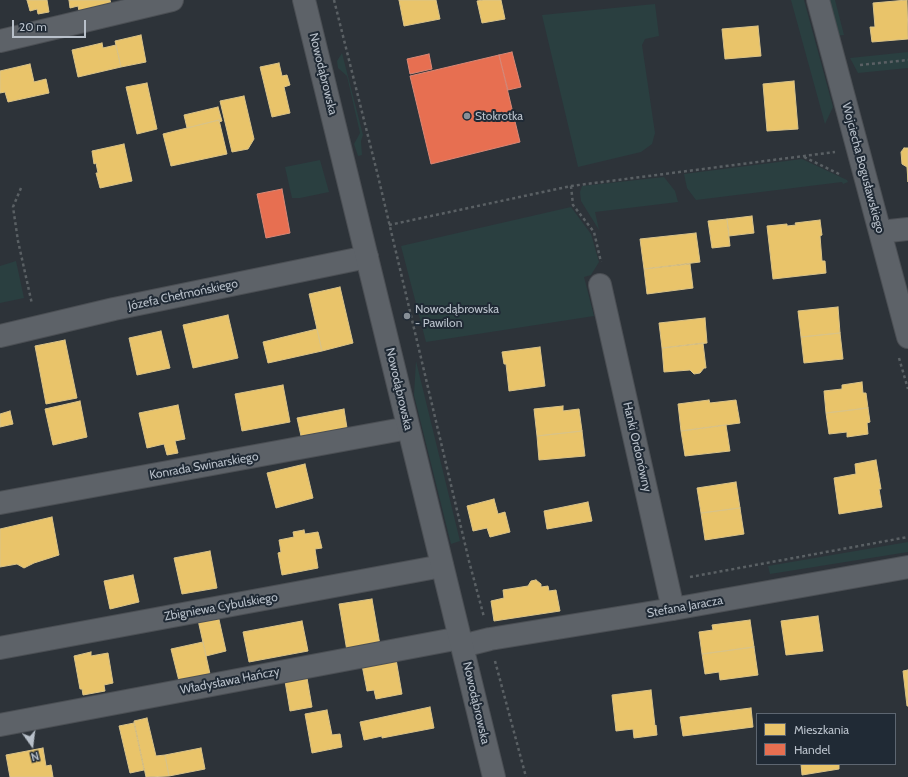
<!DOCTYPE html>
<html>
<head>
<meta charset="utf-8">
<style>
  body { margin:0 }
  #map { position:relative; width:908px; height:777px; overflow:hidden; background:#2d3339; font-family:Cabin,sans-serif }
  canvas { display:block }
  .legend { position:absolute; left:756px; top:713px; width:140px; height:52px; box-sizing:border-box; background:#202a35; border:1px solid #5d6671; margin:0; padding:5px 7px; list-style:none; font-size:12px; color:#b8c0ca }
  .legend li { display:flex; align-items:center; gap:8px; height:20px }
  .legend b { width:20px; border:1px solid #5d6671 }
  .north { position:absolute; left:12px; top:725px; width:40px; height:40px; -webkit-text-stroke:3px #202a35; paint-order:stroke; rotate:166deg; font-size:11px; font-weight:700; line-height:16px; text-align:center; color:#b8c0ca }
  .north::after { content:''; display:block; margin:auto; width:14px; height:18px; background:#b8c0ca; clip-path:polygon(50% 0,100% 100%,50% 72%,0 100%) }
  .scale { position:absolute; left:12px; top:20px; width:74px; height:18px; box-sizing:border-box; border:2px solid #b8c0ca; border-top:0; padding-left:5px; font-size:12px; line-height:14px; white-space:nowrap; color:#b8c0ca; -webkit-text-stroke:3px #202a35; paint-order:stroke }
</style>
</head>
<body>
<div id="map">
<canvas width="908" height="777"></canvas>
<ul class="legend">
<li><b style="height:11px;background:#e9c46a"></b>Mieszkania</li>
<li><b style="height:11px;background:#e76f51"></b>Handel</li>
</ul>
<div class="north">N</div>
<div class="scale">20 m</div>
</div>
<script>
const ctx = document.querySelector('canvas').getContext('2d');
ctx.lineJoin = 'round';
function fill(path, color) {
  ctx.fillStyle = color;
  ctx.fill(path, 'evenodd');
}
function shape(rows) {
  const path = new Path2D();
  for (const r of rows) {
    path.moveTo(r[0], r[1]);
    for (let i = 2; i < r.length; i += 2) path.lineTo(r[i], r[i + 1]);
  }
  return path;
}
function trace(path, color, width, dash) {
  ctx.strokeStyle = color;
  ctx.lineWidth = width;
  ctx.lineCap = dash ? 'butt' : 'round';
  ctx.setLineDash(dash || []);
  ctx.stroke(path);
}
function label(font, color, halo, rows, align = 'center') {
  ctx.font = font + ' Cabin,sans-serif';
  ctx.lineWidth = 4;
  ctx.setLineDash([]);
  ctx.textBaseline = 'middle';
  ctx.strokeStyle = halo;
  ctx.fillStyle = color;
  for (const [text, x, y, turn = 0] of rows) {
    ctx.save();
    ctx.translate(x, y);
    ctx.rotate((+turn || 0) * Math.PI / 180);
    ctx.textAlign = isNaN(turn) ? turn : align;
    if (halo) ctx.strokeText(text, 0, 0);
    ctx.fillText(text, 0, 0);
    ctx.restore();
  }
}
const green = shape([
  [791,0,804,0,833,107,825,124],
  [826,0,835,0,844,35,835,36],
  [655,4,659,36,645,39,642,45,655,133,652,144,641,152,578,167,542,15],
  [908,52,908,68,858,73,850,58],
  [342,53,363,135,361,141,362,155,358,156,354,144,360,133,347,76,338,68,337,61],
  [802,159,847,180,848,182,843,184,842,182,696,200,687,188,684,174],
  [320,160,329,192,300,198,292,198,285,167],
  [664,177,675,191,678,202,595,212,599,230,581,201,580,192,582,186],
  [571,207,591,234,599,262,591,275,584,277,594,316,426,342,401,246],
  [16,261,24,298,0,303,0,266],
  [416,361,460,541,451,544,414,395],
  [908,542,908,552,770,574,768,566]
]);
const homes = shape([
  [27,0,47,0,49,12,38,14,37,9,30,11,27,0],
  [69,0,110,0,111,4,79,11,78,6,70,8,69,0],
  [399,0,436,0,440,19,404,26,399,0],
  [483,0,501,0,505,19,482,23,477,1,483,0],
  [907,0,908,39,872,42,870,27,875,27,873,3,907,0],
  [758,26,761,56,725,59,722,29,758,26],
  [141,35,146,62,121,67,115,41,141,35],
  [102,43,103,48,116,45,121,67,78,77,72,50,102,43],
  [279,63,282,76,287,75,290,85,284,87,290,113,272,117,260,67,279,63],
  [30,64,34,82,46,79,49,93,8,102,5,92,0,93,0,71,30,64],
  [794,81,798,129,767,131,763,84,794,81],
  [147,83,157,129,137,134,126,87,147,83],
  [244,96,254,139,248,149,232,152,220,101,244,96],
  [218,107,222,121,219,122,219,120,187,128,184,115,218,107],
  [219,120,227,154,171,166,163,134,219,120],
  [124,144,132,181,100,188,96,173,98,173,96,163,94,164,92,151,124,144],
  [904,148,908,148,908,182,907,167,902,164,901,152,904,148],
  [752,216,754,233,729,236,727,219,752,216],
  [727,219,730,246,712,248,708,221,727,219],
  [820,220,822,235,820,236,822,261,825,261,826,273,773,279,767,226,787,224,787,226,796,225,795,223,820,220],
  [696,233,700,262,644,269,640,239,696,233],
  [690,264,693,288,647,294,644,269,690,264],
  [340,287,353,343,322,351,309,294,340,287],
  [838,307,840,333,801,337,798,311,838,307],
  [228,315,238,358,193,368,183,325,228,315],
  [705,318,707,343,662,348,659,323,705,318],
  [317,329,322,351,268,363,263,342,317,329],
  [161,331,170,368,137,375,129,338,161,331],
  [840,333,843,359,804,363,801,337,840,333],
  [65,340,77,398,46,404,35,346,65,340],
  [703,343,706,368,704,368,700,373,694,374,690,370,664,372,662,348,703,343],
  [540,347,545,386,509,391,506,364,504,364,502,352,540,347],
  [862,382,863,393,866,393,868,408,826,413,824,391,842,389,842,385,862,382],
  [283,385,290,422,242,431,235,394,283,385],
  [709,400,710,403,736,400,740,423,681,431,678,404,709,400],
  [80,401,87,437,53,445,45,409,80,401],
  [178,405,185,439,175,441,178,453,167,455,164,444,147,448,139,413,178,405],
  [563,406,563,411,579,409,582,431,537,436,534,409,563,406],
  [868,408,870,422,867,423,868,434,847,437,847,432,829,434,826,413,868,408],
  [344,409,347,428,301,436,297,418,344,409],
  [10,411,13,424,0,427,0,414,10,411],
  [726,425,730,451,685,456,681,431,726,425],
  [582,431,585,456,539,460,537,436,582,431],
  [876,460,881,489,879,489,882,507,839,514,834,478,856,474,855,464,876,460],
  [305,464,313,498,276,508,267,473,305,464],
  [736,482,740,508,701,513,697,488,736,482],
  [494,499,498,514,505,512,510,532,490,537,487,528,473,531,467,506,494,499],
  [588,502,592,521,547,529,544,511,588,502],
  [740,508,744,534,705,540,701,513,740,508],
  [52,517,59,555,34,563,24,568,17,564,0,567,0,529,52,517],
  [304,530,305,534,318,532,322,548,315,549,318,568,282,575,278,553,281,552,279,540,294,537,293,532,304,530],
  [210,551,217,588,182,594,174,558,210,551],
  [133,575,139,602,110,609,104,581,133,575],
  [536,580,541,584,541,587,548,586,549,591,556,590,560,611,494,621,491,601,504,598,503,590,528,586,531,581,536,580],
  [372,599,380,645,347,651,339,604,372,599],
  [218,615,226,651,206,656,198,620,218,615],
  [818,616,823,651,786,655,781,621,818,616],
  [750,620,754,647,702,654,699,632,713,630,712,625,750,620],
  [302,621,308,651,249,662,243,632,302,621],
  [203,642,210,674,179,681,171,649,203,642],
  [754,647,758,675,720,680,719,672,705,674,702,654,754,647],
  [91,652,91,656,108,653,113,683,104,685,105,691,83,695,82,689,80,689,74,656,91,652],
  [396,659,402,694,376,699,374,690,367,691,362,665,396,659],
  [908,670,908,706,907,706,903,671,908,670],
  [307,678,312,707,290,711,285,681,307,678],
  [651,690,655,726,656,725,657,735,634,738,633,729,616,731,612,695,651,690],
  [430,707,434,728,382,738,382,736,364,740,360,722,430,707],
  [751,708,753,727,683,736,680,717,751,708],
  [327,710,332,735,340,734,342,747,312,753,305,714,327,710],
  [147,718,156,756,165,755,169,776,146,777,134,721,147,718],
  [134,723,144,770,130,773,119,726,134,723],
  [43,748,46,766,51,765,53,777,10,777,6,755,43,748],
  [201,748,205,769,169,776,165,755,201,748],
  [801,764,839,764,839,769,802,775,801,764]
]);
const shops = shape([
  [512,52,521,87,508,90,499,55,512,52],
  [429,54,432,69,410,74,407,59,429,54],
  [499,55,520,142,431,164,410,76,499,55],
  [282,189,290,233,266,238,257,194,282,189]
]);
const path = shape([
  [334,0,378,176,469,561,484,617],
  [860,65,908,60],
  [804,157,839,174],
  [571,186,573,205,594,232,601,262],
  [21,188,13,207,18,241,32,304],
  [389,225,571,186,835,152],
  [899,358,908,389],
  [690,577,908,537],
  [495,661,526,777]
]);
const minor = shape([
  [818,0,908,337],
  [0,41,172,0],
  [880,232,908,229],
  [600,285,673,609],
  [0,336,114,309,367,257],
  [0,503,408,428],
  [462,646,490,639,673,609,908,567],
  [0,648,442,566],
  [0,725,460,638]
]);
const tertiary = shape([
  [304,0,494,777]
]);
const markers = [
  [467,116,4,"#878f97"],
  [407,316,4,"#878f97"]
];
const streetNames = [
  ["Nowodąbrowska",323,74,76],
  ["Wojciecha Bogusławskiego",863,168,75],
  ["Józefa Chełmońskiego",183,295,-12],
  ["Nowodąbrowska",399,389,77],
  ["Hanki Ordonówny",637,447,77],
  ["Konrada Swinarskiego",204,466,-10],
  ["Zbigniewa Cybulskiego",221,607,-10],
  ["Stefana Jaracza",685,607,-10],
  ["Władysława Hańczy",230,681,-11],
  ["Nowodąbrowska",476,703,77]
];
const poiNames = [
  ["Stokrotka",475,116],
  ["Nowodąbrowska",415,309],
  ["- Pawilon",415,323]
];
fill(green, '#2a3f40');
fill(homes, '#e9c46a');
trace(homes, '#dac387', 1);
fill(shops, '#e76f51');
trace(shops, '#d98775', 1);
trace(minor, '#4b4f54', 24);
trace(tertiary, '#4b4f54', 24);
trace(path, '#5a6064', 2.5, [3, 3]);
trace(minor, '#5d6268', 22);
trace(tertiary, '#5d6268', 22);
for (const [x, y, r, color] of markers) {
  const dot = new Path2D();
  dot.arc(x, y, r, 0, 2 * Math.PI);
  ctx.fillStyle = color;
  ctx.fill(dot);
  trace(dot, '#202a35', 1.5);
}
label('12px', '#b8c0ca', '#202a35', streetNames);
label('12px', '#b8c0ca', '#202a35', poiNames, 'left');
</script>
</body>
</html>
